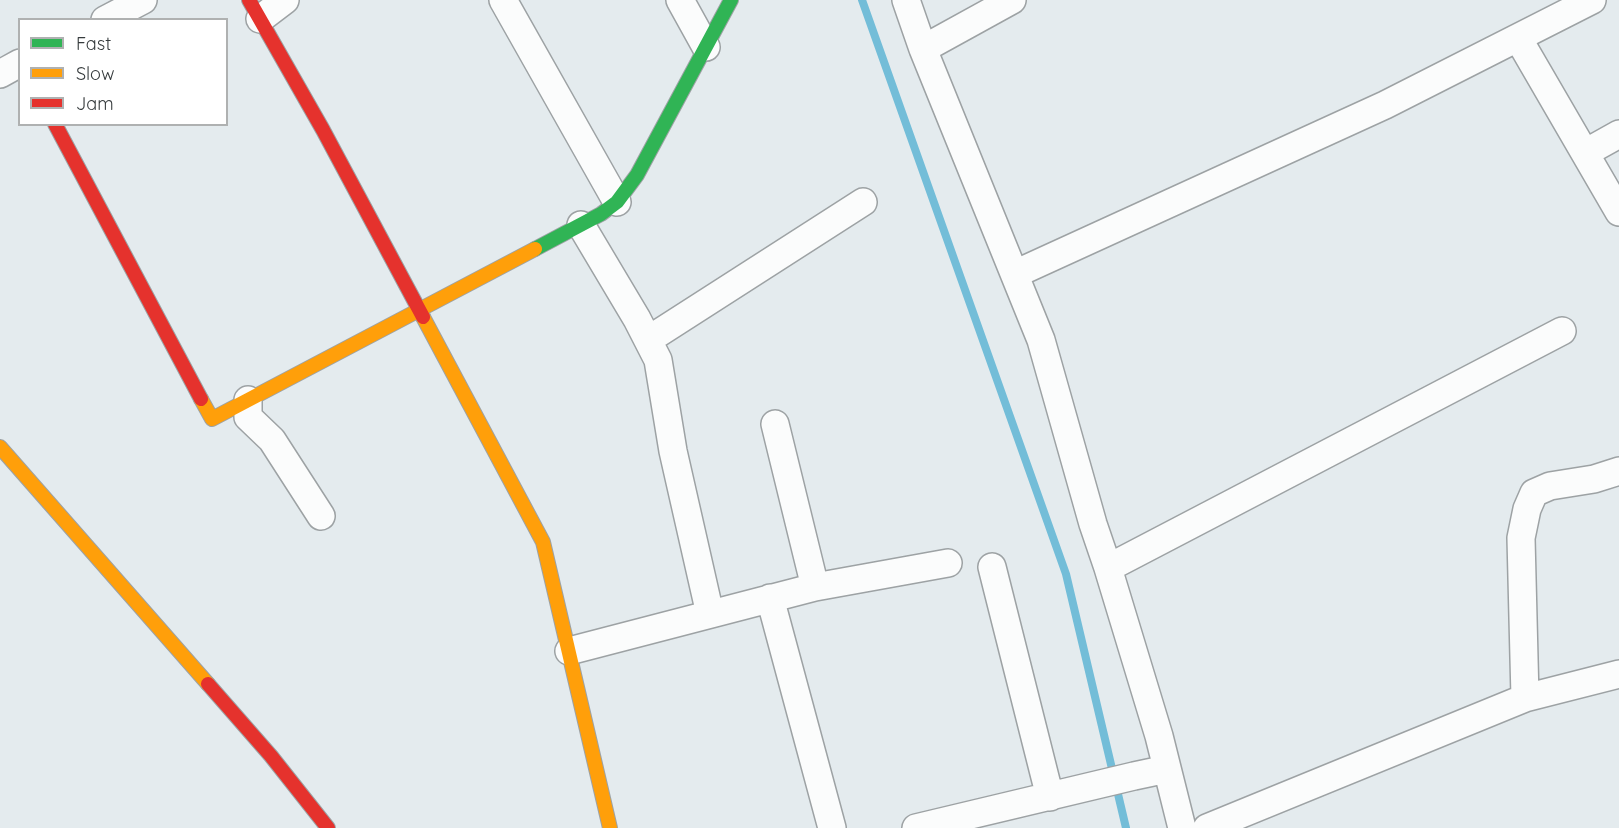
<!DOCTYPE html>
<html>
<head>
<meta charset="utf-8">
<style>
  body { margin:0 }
  #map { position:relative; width:1619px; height:828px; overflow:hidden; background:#e4ebee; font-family:Quicksand,sans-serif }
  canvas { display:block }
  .legend { position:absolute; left:18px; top:18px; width:210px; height:108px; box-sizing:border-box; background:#fff; border:2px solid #afb1b1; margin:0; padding:8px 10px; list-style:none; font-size:18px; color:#363b3d }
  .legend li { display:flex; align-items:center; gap:12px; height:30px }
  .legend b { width:30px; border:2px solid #afb1b1 }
</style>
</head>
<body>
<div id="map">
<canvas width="1619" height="828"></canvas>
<ul class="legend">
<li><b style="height:8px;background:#30b455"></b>Fast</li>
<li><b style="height:8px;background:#ff9f0a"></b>Slow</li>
<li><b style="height:8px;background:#e5322d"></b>Jam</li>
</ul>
</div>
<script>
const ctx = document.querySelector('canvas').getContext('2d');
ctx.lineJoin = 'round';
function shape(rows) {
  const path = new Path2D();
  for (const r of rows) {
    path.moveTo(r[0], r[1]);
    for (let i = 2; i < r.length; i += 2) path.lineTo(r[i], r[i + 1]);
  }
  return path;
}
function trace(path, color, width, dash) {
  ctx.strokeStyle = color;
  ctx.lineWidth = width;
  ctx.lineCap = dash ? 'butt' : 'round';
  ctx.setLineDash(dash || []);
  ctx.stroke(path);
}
const stream = shape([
  [862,0,1066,574,1126,828]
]);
const street = shape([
  [503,0,617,202],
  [680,0,706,47],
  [906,0,923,49,1041,340,1093,524,1108,568,1159,736,1182,828],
  [260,19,285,0],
  [105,20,143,0],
  [1518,38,1619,212],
  [923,49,1012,0],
  [0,74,20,63],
  [1585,153,1619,134],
  [581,225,637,319,658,360,673,451,710,614],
  [1015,274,1385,105,1592,0],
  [648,340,863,202],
  [248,400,248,417,272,440,321,516],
  [775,424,815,587],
  [992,567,1050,797],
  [1108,568,1562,331],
  [770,598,832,828],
  [569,651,815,587,948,563],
  [1525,698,1521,538,1527,509,1534,493,1550,486,1594,479,1619,471],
  [916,828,1134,776,1167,769],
  [1207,828,1525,698,1619,674]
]);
const fast = shape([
  [535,249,601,214,617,202,637,175,731,0]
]);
const slow = shape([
  [423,317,543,542,610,828],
  [201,399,212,419,535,249],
  [0,447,208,684]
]);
const jam = shape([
  [249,0,323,130,423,317],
  [55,124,201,399],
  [208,684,271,756,328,828]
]);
trace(stream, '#73bdd8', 8);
trace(street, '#9da2a4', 30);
trace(fast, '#9da2a4', 16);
trace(slow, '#9da2a4', 16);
trace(jam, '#9da2a4', 16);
trace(street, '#fbfcfc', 27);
trace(fast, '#30b455', 14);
trace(slow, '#ff9f0a', 14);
trace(jam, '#e5322d', 14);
</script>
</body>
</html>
